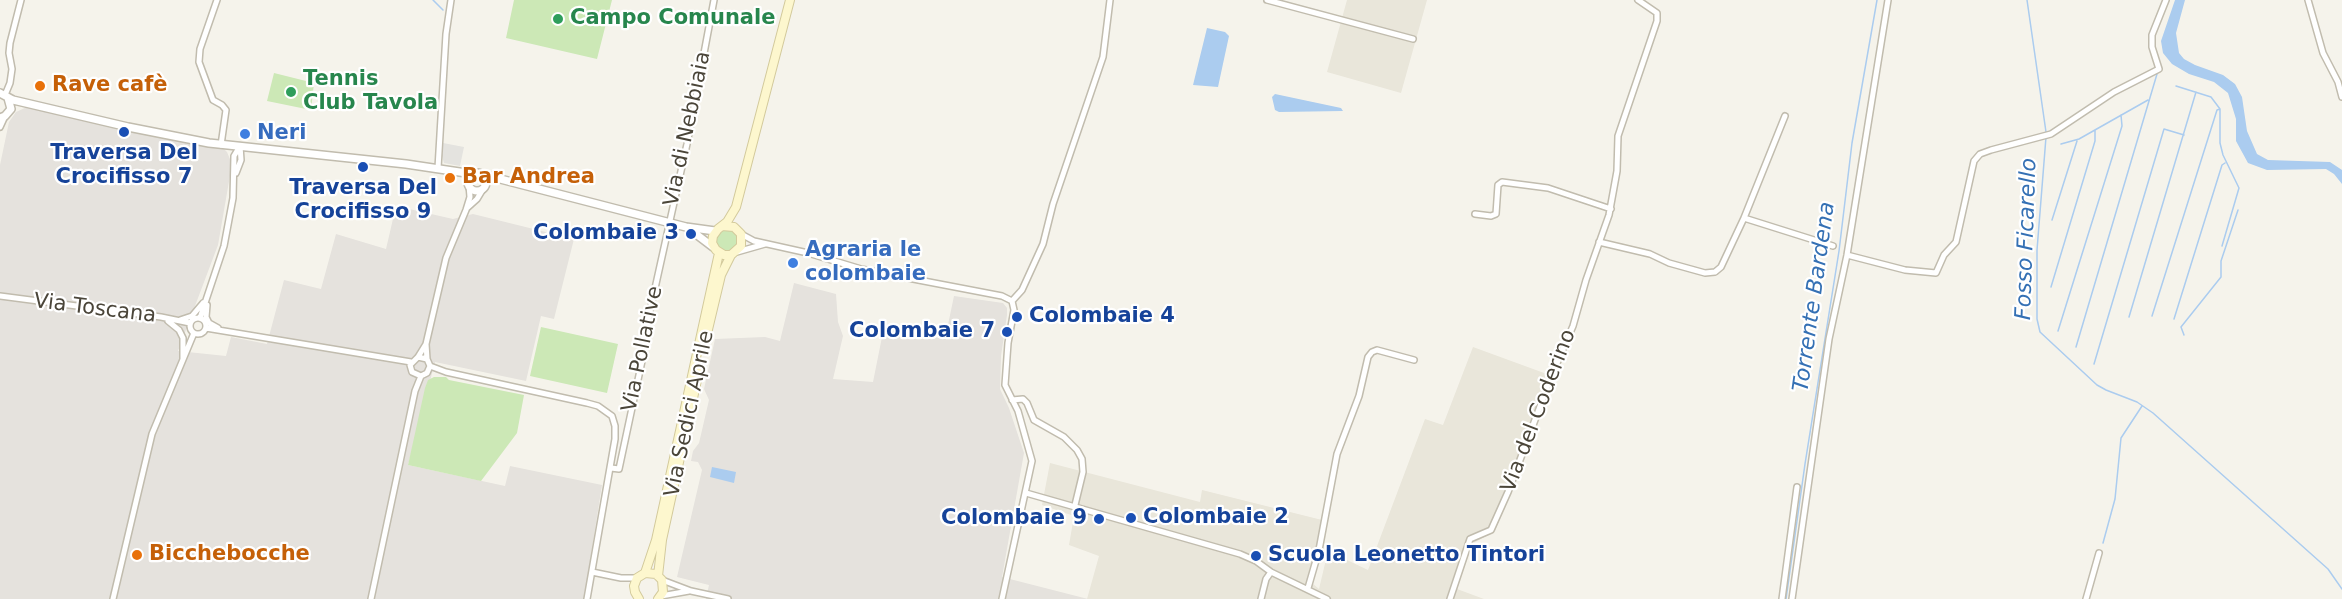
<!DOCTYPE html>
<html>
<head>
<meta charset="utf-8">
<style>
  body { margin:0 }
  canvas { display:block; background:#f5f3eb }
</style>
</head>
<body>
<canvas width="2342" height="599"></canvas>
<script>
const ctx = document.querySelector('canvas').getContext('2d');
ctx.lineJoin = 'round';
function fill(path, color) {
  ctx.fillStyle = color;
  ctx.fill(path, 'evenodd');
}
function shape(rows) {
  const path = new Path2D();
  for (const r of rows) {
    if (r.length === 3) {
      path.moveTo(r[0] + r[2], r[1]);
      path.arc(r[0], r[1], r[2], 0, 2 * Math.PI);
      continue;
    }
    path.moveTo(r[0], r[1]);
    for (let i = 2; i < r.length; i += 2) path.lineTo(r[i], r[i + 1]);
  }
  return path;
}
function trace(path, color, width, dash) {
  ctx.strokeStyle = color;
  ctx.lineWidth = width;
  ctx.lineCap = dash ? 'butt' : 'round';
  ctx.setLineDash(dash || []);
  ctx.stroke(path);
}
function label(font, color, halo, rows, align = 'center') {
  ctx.font = font + ' "DejaVu Sans",sans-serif';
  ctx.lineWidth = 4.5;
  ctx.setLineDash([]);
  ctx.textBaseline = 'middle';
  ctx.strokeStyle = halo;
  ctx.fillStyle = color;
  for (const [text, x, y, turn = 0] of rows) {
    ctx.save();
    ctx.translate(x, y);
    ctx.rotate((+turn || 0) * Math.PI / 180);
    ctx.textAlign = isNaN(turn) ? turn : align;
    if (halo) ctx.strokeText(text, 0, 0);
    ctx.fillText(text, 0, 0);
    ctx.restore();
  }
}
const residential = shape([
  [1347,0,1427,0,1401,93,1327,72],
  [1473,347,1555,377,1495,531,1472,544,1457,589,1484,599,1087,599,1099,556,1069,545,1074,516,1042,505,1050,463,1200,502,1202,490,1322,520,1312,583,1319,589,1328,551,1368,570,1425,419,1443,425]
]);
const industrial = shape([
  [27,107,224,149,227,152,232,164,218,245,178,351,226,356,231,337,267,344,284,280,321,289,336,234,386,249,396,206,453,219,473,214,574,239,554,319,541,316,526,381,435,362,408,465,505,486,510,466,602,485,584,599,0,599,0,165,9,122,16,112],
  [794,283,836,294,838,322,843,336,833,379,873,382,884,327,945,339,954,296,1003,303,1007,308,1007,315,1001,356,1000,389,1009,408,1024,453,1002,577,1088,599,706,599,709,585,677,577,702,470,698,462,691,461,693,451,699,443,709,400,704,389,715,339,765,337,780,341]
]);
const green = shape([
  [514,0,612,0,597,59,506,38],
  [274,73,314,83,311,110,267,101],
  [727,240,11],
  [541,327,618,344,607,393,530,376],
  [434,377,446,377,449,380,524,395,517,433,481,481,408,465,425,388,428,380]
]);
const parking = shape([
  [443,143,464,147,460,166,444,163,442,156]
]);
const water = shape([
  [2175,0,2185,0,2176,33,2179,53,2184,59,2195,65,2223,75,2235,84,2242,97,2247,131,2257,154,2268,160,2330,162,2342,170,2342,184,2334,174,2326,169,2267,170,2248,163,2236,141,2236,119,2228,93,2214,82,2189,74,2172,64,2163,53,2161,41],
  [1207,28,1225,32,1229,36,1218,87,1193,85],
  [1275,94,1341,108,1343,111,1279,112,1275,110,1272,97],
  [712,467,736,472,734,483,710,477]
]);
const stream = shape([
  [433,0,443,10],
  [2027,0,2046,132],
  [2176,86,2211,97,2220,109,2220,143,2223,155,2239,188,2222,246],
  [2046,137,2037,250,2037,319,2040,332,2097,385,2106,390,2137,402,2153,413,2328,569,2342,589],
  [2061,144,2079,139,2148,100],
  [2052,220,2077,141],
  [2051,287,2095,141,2095,130],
  [2152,316,2217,110,2220,109],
  [2129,317,2196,92],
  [2174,319,2222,165,2225,163],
  [2058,331,2122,126,2121,115],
  [2184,335,2181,327,2221,277,2221,261,2238,210],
  [2076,347,2157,74],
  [2094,364,2164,129,2184,135],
  [2103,543,2115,499,2121,438,2142,406],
  [1786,599,1805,464,1839,251,1852,143,1877,0]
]);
const minor = shape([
  [217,0,200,49,199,62,213,100,222,105,226,110,221,145],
  [1267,0,1413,39],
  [2308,0,2323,53,2338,82,2342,97],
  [5,95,10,83,12,69,9,53,10,43,21,0],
  [0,127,5,116],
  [438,168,446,34,451,0],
  [236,173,241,160,240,146],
  [467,208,477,199,483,189],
  [1475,214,1491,216,1496,214,1498,185,1502,182,1548,188,1611,209],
  [1744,218,1785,116],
  [741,234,754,241,808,253,861,269,1002,296,1012,301,1014,310,1008,343,1005,385,1018,411,1032,461,1002,599],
  [1599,242,1650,254,1669,263,1705,273,1715,272,1721,267,1744,218,1833,246],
  [737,252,765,244],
  [1847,255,1905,270,1936,273,1944,255,1956,242,1974,161,1980,154,1991,150,2051,134,2114,92,2159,69,2152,47,2152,35,2166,0],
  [0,296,161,317,190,323],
  [1012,301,1022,290,1043,244,1053,204,1103,57,1110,0],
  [207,305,206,317,209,323,218,328],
  [200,318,224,246,233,198,234,156,240,146],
  [198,326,8],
  [180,320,192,316,203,303],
  [168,321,179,330,183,338,183,359],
  [206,328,411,362],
  [418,357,427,359,430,366,427,373,421,376,412,372,410,365,418,357,426,344],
  [427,359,426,344,446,258,466,210,470,197,469,185],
  [430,366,446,372,587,403,598,406,612,416,615,426,615,439,587,599],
  [1012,400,1023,399,1027,403,1034,420,1064,437,1077,450,1082,459,1083,472,1075,505],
  [611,468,619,469,642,361,644,338,687,144,714,0],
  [1026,493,1240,554,1256,561,1271,572,1327,599],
  [592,572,621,578,637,578],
  [662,580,691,591,728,599],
  [1308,588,1319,550,1337,454,1359,396,1368,357,1372,352,1377,350,1414,360],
  [661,596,689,591],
  [113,599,152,434,194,333],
  [371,599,415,391,421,376],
  [1261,599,1266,579,1271,572],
  [1450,599,1470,539,1491,530,1508,492,1551,377,1573,326,1586,280,1609,215,1617,171,1618,136,1657,21,1657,13,1638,0],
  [1782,599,1797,487],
  [1792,599,1829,339,1847,255,1888,0],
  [2086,599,2099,553]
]);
const tertiary = shape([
  [0,93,13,100,128,127,209,143,406,164,473,174],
  [0,118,5,116,11,109,8,98],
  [477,182,9],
  [481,174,686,227,715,231],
  [688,228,713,247]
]);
const secondary = shape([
  [722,226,734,227,741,234,741,246,731,255,724,255,716,250,712,243,713,236,718,229,727,222,736,207,790,0],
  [705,342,721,275,731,255],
  [645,573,656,574,662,580,663,592,658,599],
  [658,576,662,540,699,371],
  [639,599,635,592,634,586,637,578,645,573,656,540,719,253]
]);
const markers = [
  [558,19,6,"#2e9e5b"],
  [40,86,6,"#e8710a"],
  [291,92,6,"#2e9e5b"],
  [124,132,6,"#1a4fb4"],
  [245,134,6,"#3f7fe0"],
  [363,167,6,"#1a4fb4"],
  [450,178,6,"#e8710a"],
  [691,234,6,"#1a4fb4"],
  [793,263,6,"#3f7fe0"],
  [1017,317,6,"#1a4fb4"],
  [1007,332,6,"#1a4fb4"],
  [1131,518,6,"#1a4fb4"],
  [1099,519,6,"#1a4fb4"],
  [137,555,6,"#e8710a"],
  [1256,556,6,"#1a4fb4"]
];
const leisureNames = [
  ["Campo Comunale",570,19],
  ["Tennis",303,80],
  ["Club Tavola",303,104]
];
const foodNames = [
  ["Rave cafè",52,86],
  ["Bar Andrea",462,178],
  ["Bicchebocche",149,555]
];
const streetNames = [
  ["Via di Nebbiaia",688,129,-78],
  ["Via Toscana",95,309,7],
  ["Via Pollative",643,349,-78],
  ["Via del Coderino",1539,411,-69],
  ["Via Sedici Aprile",690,414,-78]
];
const shopNames = [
  ["Neri",257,134],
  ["Agraria le",805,251],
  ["colombaie",805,275]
];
const transitNames = [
  ["Traversa Del",124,154,"center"],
  ["Crocifisso 7",124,178,"center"],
  ["Traversa Del",363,189,"center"],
  ["Crocifisso 9",363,213,"center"],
  ["Colombaie 3",679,234],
  ["Colombaie 4",1029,317,"left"],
  ["Colombaie 7",995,332],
  ["Colombaie 2",1143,518,"left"],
  ["Colombaie 9",1087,519],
  ["Scuola Leonetto Tintori",1268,556,"left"]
];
const waterNames = [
  ["Fosso Ficarello",2027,239,-88],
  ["Torrente Bardena",1815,297,-82]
];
fill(residential, '#e9e6da');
fill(industrial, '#e5e2dd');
fill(green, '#cce8b6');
fill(parking, '#e4e3df');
fill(water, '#abccef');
trace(stream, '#abccef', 1.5);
trace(minor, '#c1bcae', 8);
trace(tertiary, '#c1bcae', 10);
trace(secondary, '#d3ca9c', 10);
trace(minor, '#fff', 5);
trace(tertiary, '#fff', 7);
trace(secondary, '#fdf7ce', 8);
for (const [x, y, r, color] of markers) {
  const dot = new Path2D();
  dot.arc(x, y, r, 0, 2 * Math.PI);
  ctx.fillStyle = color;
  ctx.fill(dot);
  trace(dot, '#fff', 2);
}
label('bold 21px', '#27864d', '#fff', leisureNames, 'left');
label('bold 21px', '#c56008', '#fff', foodNames, 'left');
label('21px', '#4a4539', '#fff', streetNames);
label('bold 21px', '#366cbe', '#fff', shopNames, 'left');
label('bold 21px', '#164399', '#fff', transitNames, 'right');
label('italic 22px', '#3470b4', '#fff', waterNames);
</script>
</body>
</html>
